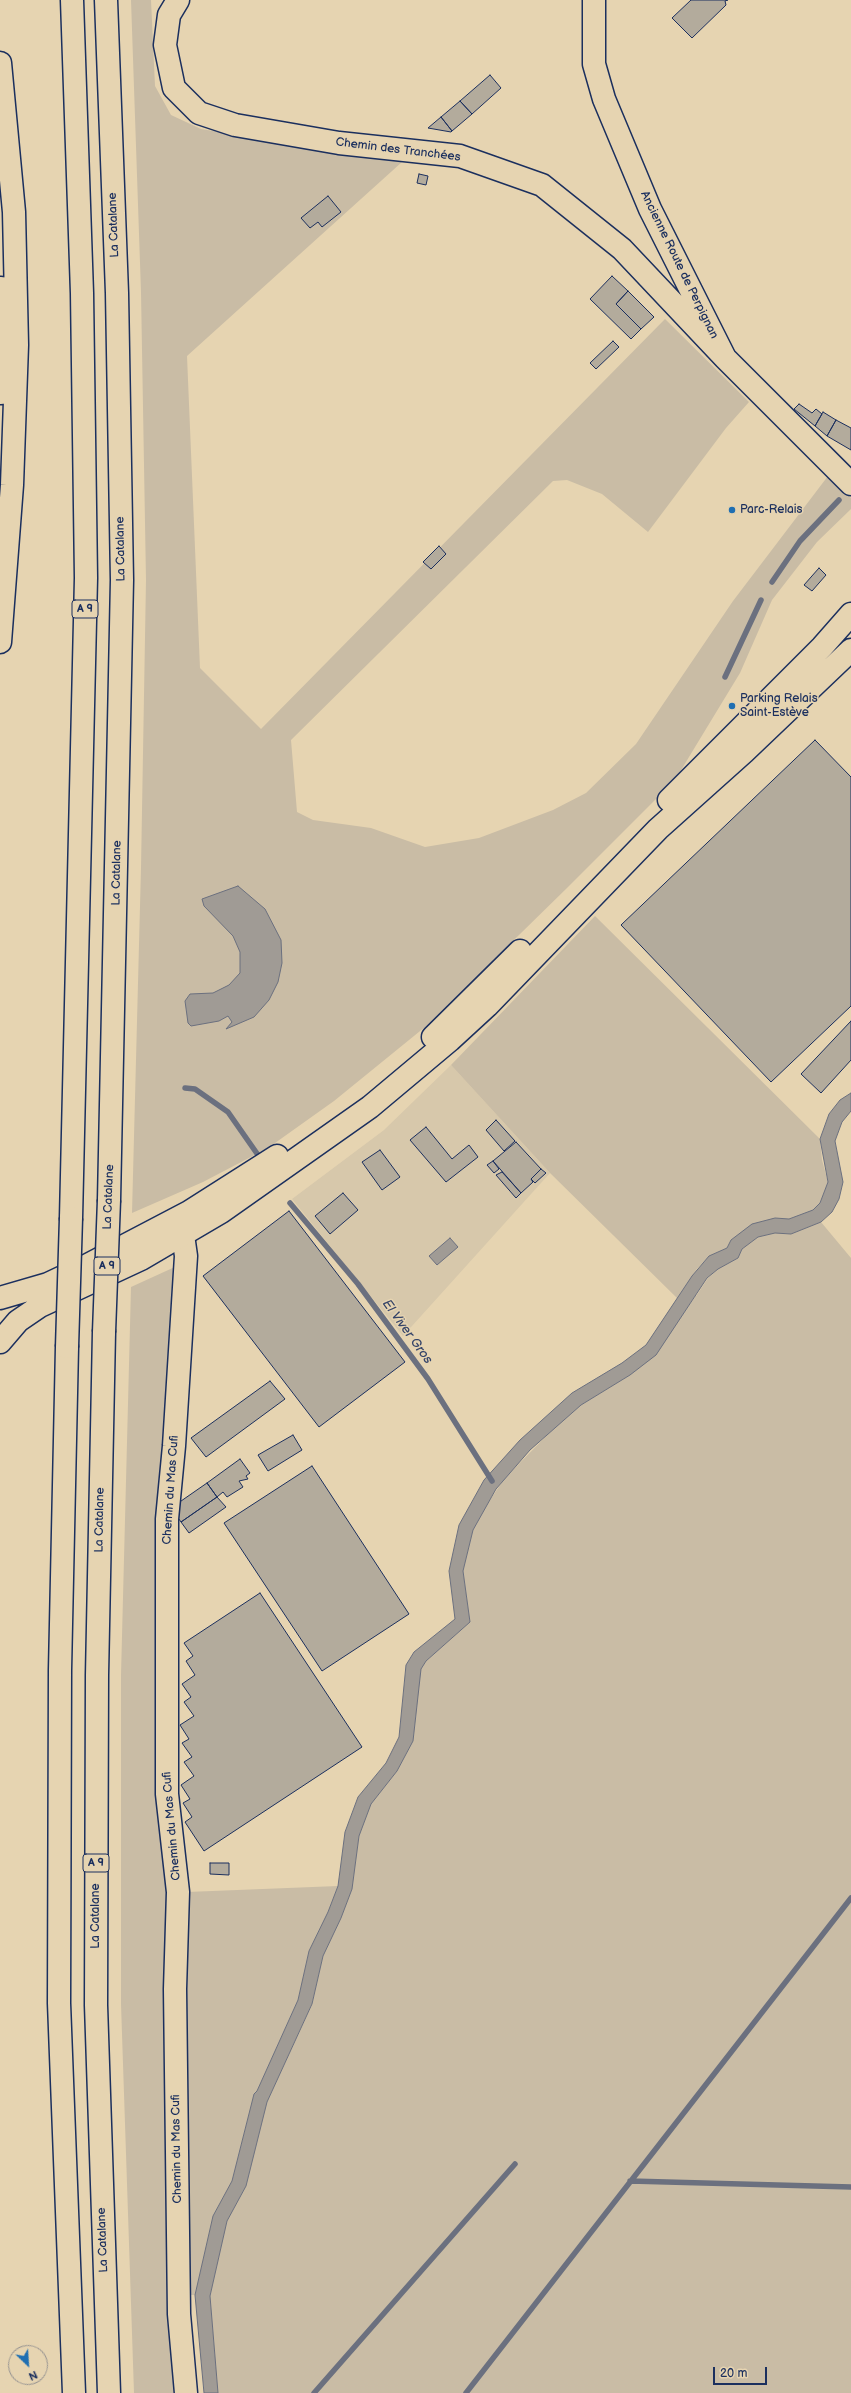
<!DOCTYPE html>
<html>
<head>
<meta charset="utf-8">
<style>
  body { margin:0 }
  #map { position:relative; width:851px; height:2393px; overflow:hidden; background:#e6d4b1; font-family:"Balsamiq Sans",sans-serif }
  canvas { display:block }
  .north { position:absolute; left:8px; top:2345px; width:40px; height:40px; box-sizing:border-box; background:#e6d4b1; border:1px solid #959290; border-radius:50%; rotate:155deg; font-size:11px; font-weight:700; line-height:16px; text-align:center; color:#1b2f5e }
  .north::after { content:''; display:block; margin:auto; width:14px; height:18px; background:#1f6fb2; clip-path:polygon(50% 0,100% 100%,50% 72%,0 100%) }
  .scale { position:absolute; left:713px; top:2367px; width:54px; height:18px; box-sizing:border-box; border:2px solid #1b2f5e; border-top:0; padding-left:5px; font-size:12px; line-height:14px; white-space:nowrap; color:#1b2f5e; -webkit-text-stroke:3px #e6d4b1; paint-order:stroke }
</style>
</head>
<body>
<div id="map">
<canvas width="851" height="2393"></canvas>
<div class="north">N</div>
<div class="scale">20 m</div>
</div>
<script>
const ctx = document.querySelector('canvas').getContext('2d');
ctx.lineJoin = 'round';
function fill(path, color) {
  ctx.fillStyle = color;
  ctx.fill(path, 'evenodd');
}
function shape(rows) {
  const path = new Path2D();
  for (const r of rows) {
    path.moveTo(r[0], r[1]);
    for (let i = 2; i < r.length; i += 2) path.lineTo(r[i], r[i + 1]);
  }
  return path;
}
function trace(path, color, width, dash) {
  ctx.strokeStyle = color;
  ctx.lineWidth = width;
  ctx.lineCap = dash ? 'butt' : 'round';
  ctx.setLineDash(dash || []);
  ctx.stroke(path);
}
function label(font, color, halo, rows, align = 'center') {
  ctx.font = font + ' "Balsamiq Sans",sans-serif';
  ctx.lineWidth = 3;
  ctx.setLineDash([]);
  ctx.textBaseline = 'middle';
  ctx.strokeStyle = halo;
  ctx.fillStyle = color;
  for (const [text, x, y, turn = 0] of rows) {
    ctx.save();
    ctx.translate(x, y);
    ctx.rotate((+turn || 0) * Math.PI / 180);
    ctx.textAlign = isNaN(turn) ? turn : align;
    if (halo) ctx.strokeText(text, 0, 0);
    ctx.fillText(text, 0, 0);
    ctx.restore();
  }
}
const built = shape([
  [451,1065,550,1173,403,1336,292,1199,384,1130]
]);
const green = shape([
  [131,0,151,0,155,86,171,115,201,129,402,162,187,356,200,668,261,729,665,319,749,402,726,428,648,532,602,494,567,480,553,481,291,740,297,812,313,820,371,828,425,847,479,838,553,810,586,793,636,744,733,601,828,476,851,498,851,509,817,542,772,600,740,673,675,780,567,888,425,1027,334,1101,268,1148,203,1182,132,1213,141,868,146,580,141,292],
  [595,916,820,1139,822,1160,828,1182,820,1203,813,1210,804,1214,789,1219,775,1218,731,1240,727,1248,709,1256,697,1269,677,1298,550,1173,451,1065],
  [821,1222,851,1258,851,2393,218,2393,210,2296,227,2221,246,2186,267,2102,312,2005,323,1956,341,1918,352,1889,359,1836,371,1804,397,1771,413,1741,420,1669,426,1661,470,1622,463,1571,473,1530,484,1509,504,1479,558,1424,581,1405,630,1375,685,1311,695,1297,694,1294,696,1296,708,1278,718,1269,738,1258,742,1249,758,1237,775,1233,791,1234],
  [177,1266,170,1893,178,2393,134,2393,121,2004,121,1675,131,1287],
  [338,1886,328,1912,309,1951,298,2000,257,2091,254,2094,232,2181,213,2216,195,2295,187,2295,185,1989,187,1892]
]);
const water = shape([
  [238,886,265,909,281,940,282,963,278,982,269,1000,254,1017,226,1029,232,1022,228,1016,219,1021,191,1026,188,1023,185,1001,190,994,213,993,229,985,240,973,240,952,233,936,204,906,202,899,238,886],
  [851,1093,851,1111,842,1122,835,1141,843,1182,839,1199,832,1212,821,1222,791,1234,775,1233,758,1237,742,1249,738,1258,718,1269,707,1278,656,1355,630,1375,581,1405,530,1450,496,1489,473,1530,463,1571,470,1622,426,1661,421,1669,413,1741,397,1771,371,1804,359,1836,352,1889,341,1918,323,1956,312,2004,267,2102,246,2186,227,2221,210,2296,218,2393,204,2393,195,2295,213,2216,232,2181,254,2094,257,2091,298,2000,309,1951,328,1912,338,1886,345,1832,358,1797,386,1763,399,1737,406,1665,414,1652,455,1619,449,1571,459,1525,484,1480,520,1440,572,1393,622,1363,646,1345,692,1276,709,1256,727,1248,731,1240,752,1224,775,1218,789,1219,813,1210,820,1203,828,1182,820,1139,829,1114,840,1100,851,1093],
  [450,1238,458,1247,437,1265,429,1256,450,1238]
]);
const stream = shape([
  [772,582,800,541,839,500],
  [725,677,761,600],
  [185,1088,195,1089,228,1112,258,1155],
  [290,1203,358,1284,428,1379,492,1481],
  [630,2181,851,2187],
  [314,2393,515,2164],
  [466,2393,851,1898]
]);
const building = shape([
  [691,0,728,0,725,1,726,5,692,38,672,18,691,0],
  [490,75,501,88,472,114,460,101,490,75],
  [460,101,472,114,452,131,441,117,460,101],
  [441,117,452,131,451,132,428,128,441,117],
  [419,174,428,176,426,185,417,183,419,174],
  [328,196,341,212,322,227,318,222,310,228,301,218,328,196],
  [612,276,628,291,616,304,641,329,631,339,590,299,612,276],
  [628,291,654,317,641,329,616,304,628,291],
  [613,341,619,347,596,369,590,363,613,341],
  [799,404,812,413,816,409,822,414,815,426,794,409,799,404],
  [823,412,836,420,827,436,815,426,823,412],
  [836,420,851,428,851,450,827,436,836,420],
  [439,546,446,554,431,569,423,562,439,546],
  [819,568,826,575,812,591,804,585,819,568],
  [815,740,851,777,851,1006,771,1082,621,925,815,740],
  [851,1021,851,1060,821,1093,801,1074,851,1021],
  [496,1120,515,1141,504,1151,486,1130,496,1120],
  [426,1127,452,1159,469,1145,478,1157,446,1182,410,1140,426,1127],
  [516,1142,541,1169,531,1179,533,1182,521,1193,493,1161,516,1142],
  [380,1150,400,1177,382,1190,362,1162,380,1150],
  [493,1161,499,1169,494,1173,487,1165,493,1161],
  [541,1169,546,1173,535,1183,531,1179,541,1169],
  [502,1172,521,1193,516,1198,496,1175,502,1172],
  [343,1193,358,1210,330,1234,315,1216,343,1193],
  [289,1211,405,1362,319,1427,203,1276,289,1211],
  [270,1381,285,1399,206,1457,191,1438,270,1381],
  [293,1435,302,1450,268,1471,258,1455,293,1435],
  [240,1459,250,1473,246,1476,248,1479,239,1481,243,1487,227,1497,223,1492,217,1497,207,1483,240,1459],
  [312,1466,409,1614,322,1671,224,1523,312,1466],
  [207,1483,217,1497,181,1522,171,1508,207,1483],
  [217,1497,226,1507,189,1533,181,1522,217,1497],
  [260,1593,362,1747,204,1851,185,1822,192,1817,183,1803,190,1799,181,1785,194,1776,184,1762,192,1757,182,1743,189,1739,180,1725,194,1716,184,1702,191,1697,182,1684,195,1675,186,1661,193,1656,184,1643,260,1593],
  [210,1863,229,1863,229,1875,210,1874,210,1863]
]);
const minor = shape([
  [178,0,169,15,165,45,174,88,199,113,235,125,339,143,460,156,542,185,622,249,725,358],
  [594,0,594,64,604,99,650,209,725,358,851,484],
  [183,1235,186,1256,174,1446,167,1519,167,1794,178,1892,175,1989,179,2314,186,2393]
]);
const major = shape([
  [669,800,822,647,851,614],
  [433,1037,520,951],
  [0,1298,48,1284,84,1267,189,1212,277,1156],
  [0,1342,18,1321,40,1306,141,1259,221,1212,370,1107,450,1040,487,1006,658,829,744,752,851,650]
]);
const highway = shape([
  [106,0,117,293,122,580,109,1200],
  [0,63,14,212,17,345,12,485,0,642],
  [1,393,1,288],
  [71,1218,86,578,82,293,72,0],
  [104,1332,97,1675,96,2005,109,2393],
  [67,1347,60,1670,59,2003,74,2393]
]);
const highwayBridge = shape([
  [104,1332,109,1200],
  [67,1347,71,1218]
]);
const markers = [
  [732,510,4,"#1f6fb2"],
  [732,706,4,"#1f6fb2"]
];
const shields = [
  [85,609,26],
  [107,1266,26],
  [96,1863,26]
];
const shieldNames = [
  ["A 9",85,609],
  ["A 9",107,1266],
  ["A 9",96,1863]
];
const streetNames = [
  ["Chemin des Tranchées",398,150,7],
  ["La Catalane",114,225,-92],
  ["Ancienne Route de Perpignan",679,265,64],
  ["La Catalane",121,549,-91],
  ["La Catalane",117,873,-89],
  ["La Catalane",109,1197,-88],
  ["Chemin du Mas Cufi",171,1490,-86],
  ["La Catalane",100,1520,-89],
  ["Chemin du Mas Cufi",172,1826,-95],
  ["La Catalane",96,1916,-90],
  ["Chemin du Mas Cufi",177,2149,-91],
  ["La Catalane",103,2240,-92]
];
const poiNames = [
  ["Parc-Relais",740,510],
  ["Parking Relais",740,699],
  ["Saint-Estève",740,713]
];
const waterNames = [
  ["El Viver Gros",407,1332,54]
];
fill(built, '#d7c8ab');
fill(green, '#c9bca5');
fill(water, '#a09b95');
trace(water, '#6b707f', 1);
trace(stream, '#6b707f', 5.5);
fill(building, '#b3ab9c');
trace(building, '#1b2f5e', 1);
trace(minor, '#1b2f5e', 25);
trace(major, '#1b2f5e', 25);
trace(highway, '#1b2f5e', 25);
trace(minor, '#e6d4b1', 22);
trace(major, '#e6d4b1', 22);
trace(highway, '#e6d4b1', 22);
trace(highwayBridge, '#1b2f5e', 25, []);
trace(highwayBridge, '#e6d4b1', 22);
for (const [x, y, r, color] of markers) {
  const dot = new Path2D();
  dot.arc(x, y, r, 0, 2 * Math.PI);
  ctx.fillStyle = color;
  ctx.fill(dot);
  trace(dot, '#e6d4b1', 1.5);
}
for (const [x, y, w] of shields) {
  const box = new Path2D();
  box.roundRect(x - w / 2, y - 9, w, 18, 3);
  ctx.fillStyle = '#e6d4b1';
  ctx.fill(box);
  trace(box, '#1b2f5e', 1);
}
label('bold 11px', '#1b2f5e', null, shieldNames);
label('12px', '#1b2f5e', '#e6d4b1', streetNames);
label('12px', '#1b2f5e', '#e6d4b1', poiNames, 'left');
label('italic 13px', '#364569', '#e6d4b1', waterNames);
</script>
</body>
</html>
